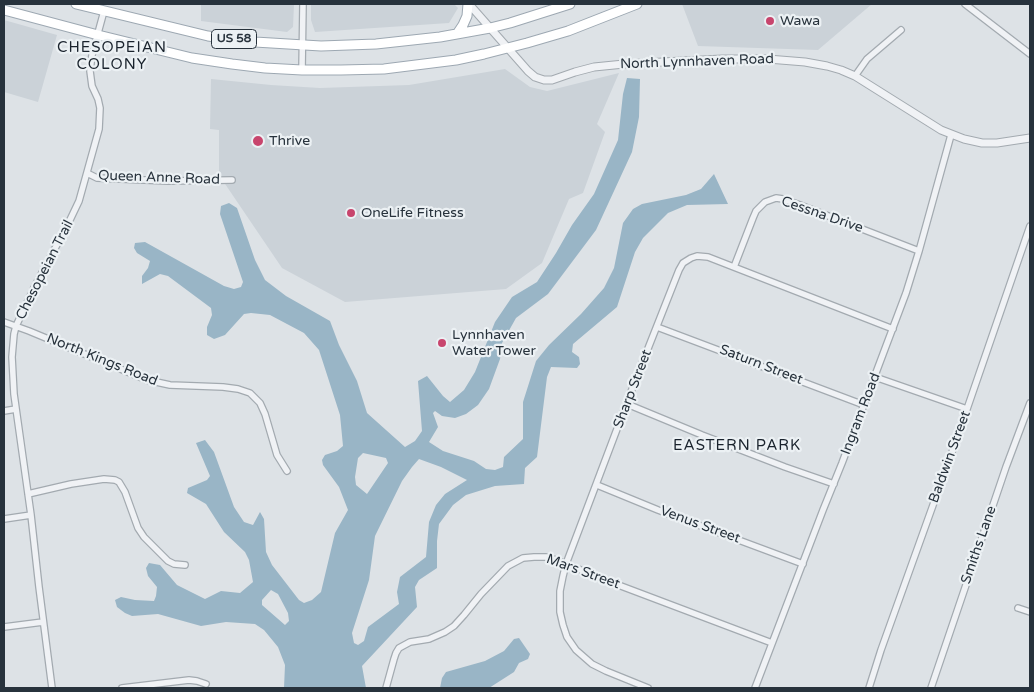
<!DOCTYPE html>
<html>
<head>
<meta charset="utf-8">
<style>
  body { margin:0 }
  #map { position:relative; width:1034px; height:692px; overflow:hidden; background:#dde2e6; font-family:"Varela Round",sans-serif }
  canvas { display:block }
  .frame { position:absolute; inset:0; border:5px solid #27323c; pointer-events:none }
</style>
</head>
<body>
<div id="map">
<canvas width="1034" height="692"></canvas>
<div class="frame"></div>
</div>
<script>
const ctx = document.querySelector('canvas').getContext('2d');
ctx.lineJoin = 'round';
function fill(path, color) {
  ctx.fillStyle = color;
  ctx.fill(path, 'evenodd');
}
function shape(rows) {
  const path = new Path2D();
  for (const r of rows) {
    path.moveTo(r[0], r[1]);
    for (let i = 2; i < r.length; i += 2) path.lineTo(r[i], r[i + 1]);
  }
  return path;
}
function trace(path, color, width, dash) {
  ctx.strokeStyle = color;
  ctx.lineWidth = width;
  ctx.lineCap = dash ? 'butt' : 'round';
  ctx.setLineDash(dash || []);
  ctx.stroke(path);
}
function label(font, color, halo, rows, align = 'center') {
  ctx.font = font + ' "Varela Round",sans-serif';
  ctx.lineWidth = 4.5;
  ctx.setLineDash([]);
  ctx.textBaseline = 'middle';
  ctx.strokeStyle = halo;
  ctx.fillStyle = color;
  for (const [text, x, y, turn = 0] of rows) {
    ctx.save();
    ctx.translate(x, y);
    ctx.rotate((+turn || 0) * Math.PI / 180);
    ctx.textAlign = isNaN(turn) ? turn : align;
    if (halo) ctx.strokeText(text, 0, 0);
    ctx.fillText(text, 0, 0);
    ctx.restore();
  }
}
const built = shape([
  [201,4,294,4,293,27,287,32,201,21],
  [311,4,454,4,458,8,449,23,315,32,311,20],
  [682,4,872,4,818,50,698,46],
  [4,20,57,35,38,102,4,92],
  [505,69,530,87,547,91,619,73,597,124,605,132,583,193,569,199,542,263,506,289,345,302,282,268,219,175,219,130,210,129,211,79,271,85,320,88,409,85]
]);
const water = shape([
  [627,78,640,79,639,117,632,152,596,230,548,294,516,318,502,343,500,359,489,389,478,405,466,414,455,418,442,416,435,411,433,413,438,427,429,442,443,451,474,461,486,469,495,470,503,467,504,457,523,439,523,402,536,361,549,345,581,314,604,288,614,268,623,223,633,209,642,204,686,195,701,189,714,174,728,204,687,205,668,213,643,238,635,252,617,307,573,344,572,352,579,357,580,364,577,368,551,367,547,377,537,457,525,468,524,484,495,486,466,495,453,505,439,524,437,541,437,568,419,580,415,587,417,607,362,666,366,688,284,688,285,665,278,647,264,630,255,624,226,622,201,626,158,614,132,616,125,613,117,607,115,600,121,597,135,600,154,601,156,596,157,587,148,576,146,568,149,563,160,565,177,585,205,599,221,591,240,593,253,582,249,560,245,552,224,532,206,504,187,493,188,488,207,480,210,476,196,443,205,440,214,452,234,507,244,522,253,525,260,512,264,519,266,552,272,565,299,600,304,603,312,600,321,592,335,533,348,510,339,487,323,465,322,460,325,455,337,451,343,446,340,415,319,350,304,333,270,315,251,313,244,314,225,335,214,339,207,335,207,327,212,315,211,308,168,276,160,274,142,284,142,276,148,268,150,261,137,253,134,248,135,243,145,242,224,286,234,289,241,287,243,282,220,214,221,206,229,203,237,208,255,260,265,280,286,296,330,321,339,345,357,381,367,413,405,447,415,441,422,431,418,381,427,376,443,396,450,402,464,390,475,372,495,322,512,297,537,282,556,253,572,225,594,194,618,140,623,94],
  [363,453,386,458,388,463,367,494,356,485,355,477,358,458],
  [419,459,441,467,467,480,445,494,436,505,429,522,426,557,400,577,397,592,399,604,368,627,364,641,358,645,354,643,352,633,369,580,375,536,402,481,412,467],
  [271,590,278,594,288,613,289,621,285,625,262,605,262,600],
  [519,638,530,654,528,659,519,663,514,672,489,688,440,688,442,678,446,672,485,661,504,651,514,639]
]);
const minor = shape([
  [965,4,1030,54],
  [302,70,303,4],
  [855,76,867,59,901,30],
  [87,173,97,178,168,181,232,180],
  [734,267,753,218,756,211,765,202,776,198,783,199,800,205,919,251],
  [4,322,29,331,147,380,170,385,223,387,238,389,250,393,260,403,265,414,277,455,287,471],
  [657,327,864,405],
  [875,377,967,409],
  [627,404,702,435,785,467,834,484],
  [4,411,16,409],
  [597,485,658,510,803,564],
  [28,494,71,484,104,479,115,480,119,482,125,492,138,528,144,537,168,561,174,564,185,565],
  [4,519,31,515],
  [1018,608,1030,612],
  [4,627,43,622],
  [52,688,39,587,31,515,14,394,12,357,14,334,16,326,35,286,69,222,79,201,99,129,100,108,98,99,92,86,90,71,92,55,104,11],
  [122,688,189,680,197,681,206,684],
  [386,688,394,659,396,653,399,648,410,642,429,639,445,632,454,626,464,615,481,594,508,566,523,558,534,557,546,557,553,559,621,586,772,643],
  [648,688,606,671,592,664,576,650,567,637,563,625,560,612,560,591,563,576,566,564,634,384,679,270,683,263,691,258,697,256,708,257,893,329],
  [755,688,823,510,842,463,906,293,919,251,951,135],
  [869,688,881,650,956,441,1030,226],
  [931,688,1006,467,1030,403]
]);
const tertiary = shape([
  [469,4,528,71,535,77,544,80,552,80,575,72,594,67,624,64,722,59,768,59,805,62,827,66,841,70,855,76,941,130,964,139,982,143,997,143,1030,138]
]);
const primary = shape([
  [76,4,208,36,255,42,321,46,376,44,440,37,490,28,510,23,570,4],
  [4,10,98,35,192,58,232,64,265,68,302,70,341,70,384,69,456,60,484,54,527,43,568,31,637,4],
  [457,34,463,25,467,16,468,4]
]);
const markers = [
  [770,21,5,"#c8456d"],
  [258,141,6,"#c8456d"],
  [351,213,5,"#c8456d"],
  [442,343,5,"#c8456d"]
];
const shields = [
  [234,39,45]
];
const shieldNames = [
  ["US 58",234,39]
];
const poiNames = [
  ["Wawa",780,21],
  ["Thrive",269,141],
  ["OneLife Fitness",361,213],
  ["Lynnhaven",452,335],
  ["Water Tower",452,351]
];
const streetNames = [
  ["North Lynnhaven Road",697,62,-2],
  ["Queen Anne Road",159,178,2],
  ["Cessna Drive",822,215,19],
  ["Chesopeian Trail",45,270,-63],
  ["North Kings Road",102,360,22],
  ["Saturn Street",761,365,21],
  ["Sharp Street",633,389,-69],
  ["Ingram Road",861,414,-69],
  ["Baldwin Street",950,457,-70],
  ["Venus Street",700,525,20],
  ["Smiths Lane",979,545,-71],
  ["Mars Street",583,572,20]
];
const neighbourhoodNames = [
  ["CHESOPEIAN",112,48],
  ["COLONY",112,65],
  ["EASTERN PARK",737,446]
];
fill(built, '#cbd2d8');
fill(water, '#99b5c6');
trace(minor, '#a3aab0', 8);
trace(tertiary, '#a3aab0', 9);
trace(primary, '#9da8b2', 11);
trace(minor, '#f0f2f5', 5.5);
trace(tertiary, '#f0f2f5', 7);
trace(primary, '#fff', 9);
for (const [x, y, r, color] of markers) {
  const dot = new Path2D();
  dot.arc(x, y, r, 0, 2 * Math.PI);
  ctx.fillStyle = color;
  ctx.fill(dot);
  trace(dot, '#ecf1f4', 2);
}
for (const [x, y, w] of shields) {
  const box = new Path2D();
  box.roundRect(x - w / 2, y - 9.5, w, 19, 4);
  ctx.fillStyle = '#ecf1f4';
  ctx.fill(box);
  trace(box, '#27323c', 1);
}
label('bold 12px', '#27323c', null, shieldNames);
label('14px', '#27323c', '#ecf1f4', poiNames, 'left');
label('14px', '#27323c', '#ecf1f4', streetNames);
ctx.letterSpacing = '1px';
label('15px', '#1a232d', '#ecf1f4', neighbourhoodNames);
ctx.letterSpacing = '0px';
</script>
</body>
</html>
